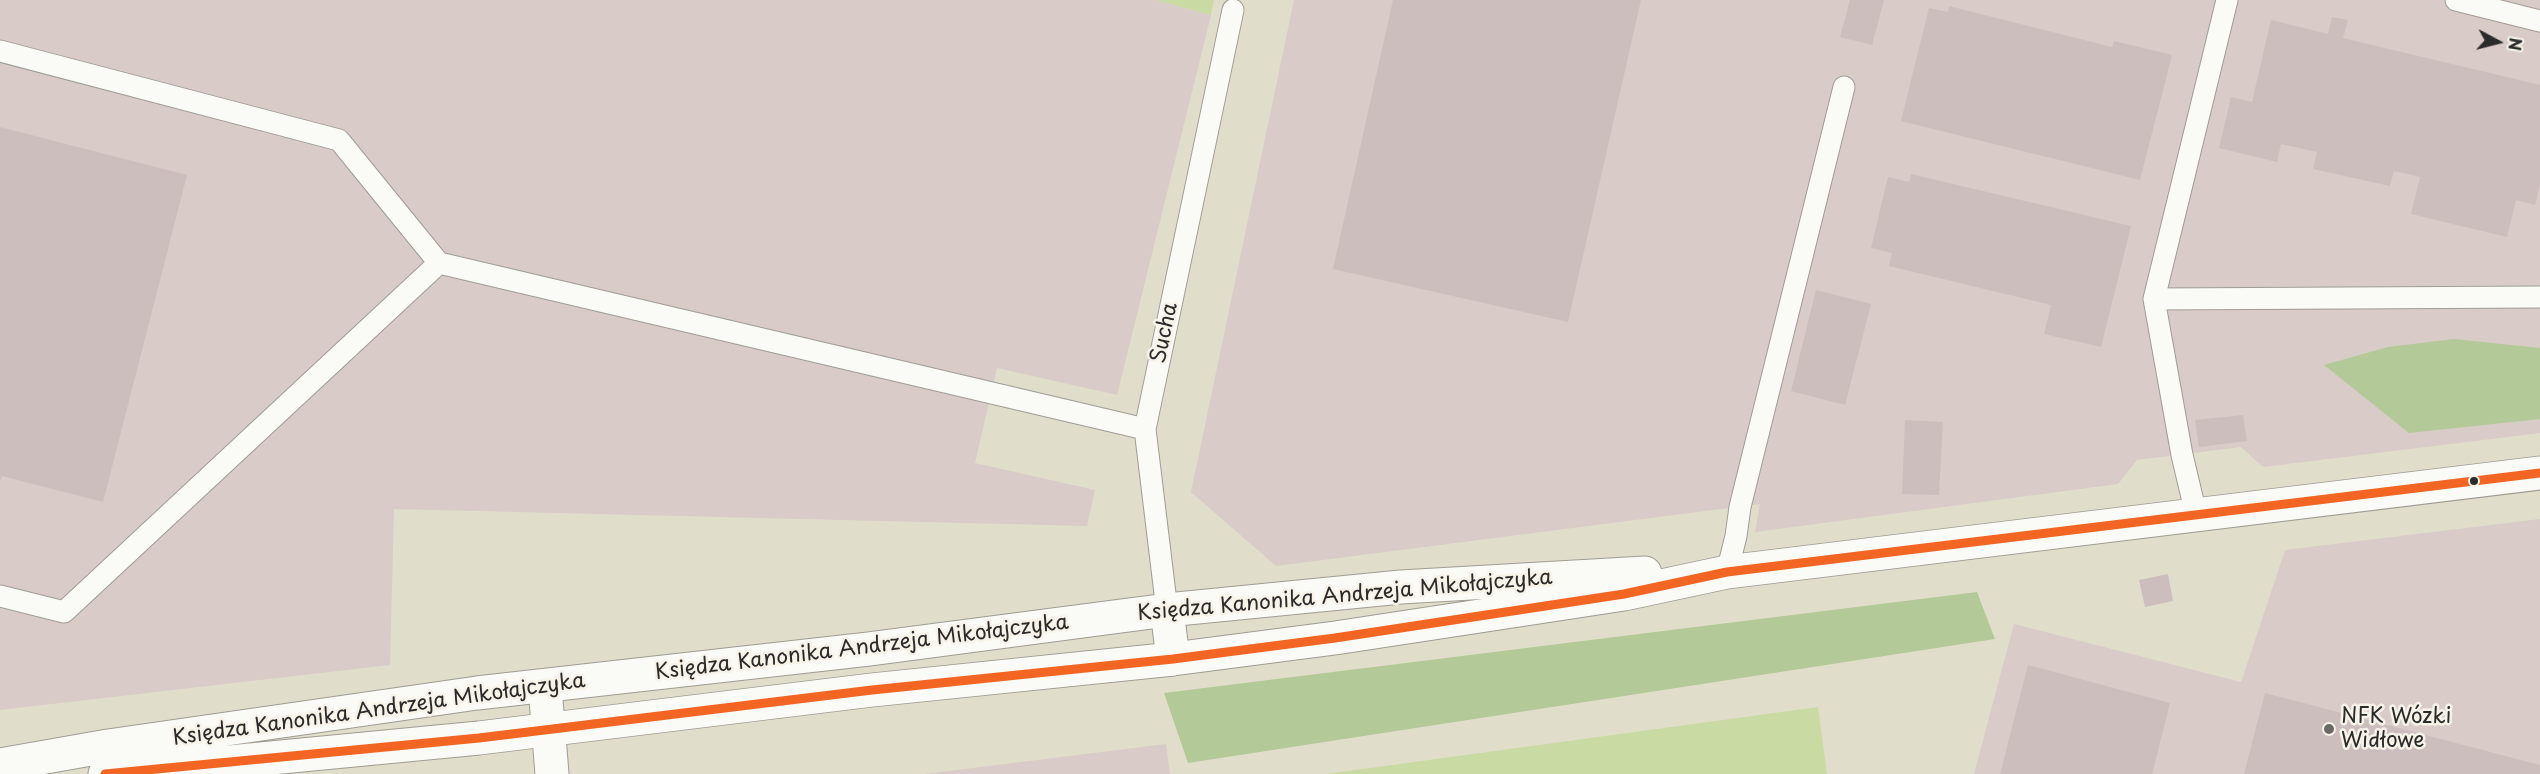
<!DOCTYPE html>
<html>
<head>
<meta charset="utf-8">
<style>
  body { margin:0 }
  #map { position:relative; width:2540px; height:774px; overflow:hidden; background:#e1ddcb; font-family:"Playpen Sans",sans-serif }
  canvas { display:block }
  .north { position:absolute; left:2468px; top:12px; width:60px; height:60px; -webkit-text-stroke:4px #f7f3e8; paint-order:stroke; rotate:97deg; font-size:16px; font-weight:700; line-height:24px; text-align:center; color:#2b2b2b }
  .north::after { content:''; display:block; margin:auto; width:21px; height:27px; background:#2b2b2b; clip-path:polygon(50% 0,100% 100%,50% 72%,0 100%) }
</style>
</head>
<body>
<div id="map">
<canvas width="2540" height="774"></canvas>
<div class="north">N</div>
</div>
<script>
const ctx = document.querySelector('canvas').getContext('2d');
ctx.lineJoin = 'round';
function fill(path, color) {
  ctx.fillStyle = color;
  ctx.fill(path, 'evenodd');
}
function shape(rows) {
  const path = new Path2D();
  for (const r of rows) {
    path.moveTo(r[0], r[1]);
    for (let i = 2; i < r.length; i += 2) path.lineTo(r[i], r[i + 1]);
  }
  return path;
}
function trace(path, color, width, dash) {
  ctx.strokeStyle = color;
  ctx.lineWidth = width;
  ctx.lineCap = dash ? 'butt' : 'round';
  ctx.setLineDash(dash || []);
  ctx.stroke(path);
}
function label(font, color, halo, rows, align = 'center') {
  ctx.font = font + ' "Playpen Sans",sans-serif';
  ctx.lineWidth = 5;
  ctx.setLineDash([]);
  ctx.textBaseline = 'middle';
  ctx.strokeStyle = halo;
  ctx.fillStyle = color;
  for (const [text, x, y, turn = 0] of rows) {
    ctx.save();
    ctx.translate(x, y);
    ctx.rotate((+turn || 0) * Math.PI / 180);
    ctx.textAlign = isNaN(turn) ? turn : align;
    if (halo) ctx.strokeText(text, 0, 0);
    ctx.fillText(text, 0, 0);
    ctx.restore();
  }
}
const industrial = shape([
  [0,0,1156,0,1211,15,1117,395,997,368,975,463,1095,490,1087,526,394,509,390,665,0,710],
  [1294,0,2540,0,2540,433,2263,467,2241,447,2137,460,2118,484,1755,532,1760,504,1276,566,1191,492],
  [2540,519,2540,774,1974,774,2014,624,2241,682,2285,550],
  [1166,744,1170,774,925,774]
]);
const green = shape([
  [1156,0,1214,0,1211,15],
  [1818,707,1827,774,1326,774]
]);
const forest = shape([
  [2454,339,2540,348,2540,419,2409,433,2324,365,2388,347],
  [1977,592,1995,639,1188,763,1164,693]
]);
const building = shape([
  [1393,0,1641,0,1568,322,1333,269],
  [1850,0,1884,0,1872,45,1840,37],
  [1949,6,2112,47,2114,41,2172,55,2140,180,1901,121,1929,8,1948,12],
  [2332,17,2348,20,2343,38,2540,85,2540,184,2535,205,2516,200,2507,237,2411,214,2420,177,2394,171,2390,186,2313,169,2317,152,2281,144,2277,162,2219,148,2231,97,2252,102,2271,20,2328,34],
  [0,127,187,175,103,502,2,476,0,481],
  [1911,174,2131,226,2101,347,2044,334,2051,305,1889,266,1892,253,1871,248,1888,177,1909,182],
  [1816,290,1871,304,1845,405,1791,391],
  [2243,415,2247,441,2199,447,2195,420],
  [1905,420,1943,422,1939,495,1902,494],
  [2168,574,2173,601,2145,607,2139,580],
  [2028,665,2170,703,2152,774,2000,774],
  [2265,693,2540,765,2540,774,2244,774]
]);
const service = shape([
  [2456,0,2540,21],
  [0,51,339,140,439,263,1145,429],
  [2154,299,2540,297],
  [2196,514,2182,455,2154,299,2227,0],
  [1727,572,1736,536,1740,507,1844,87],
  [0,596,64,612,439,263],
  [1167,610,1145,429,1233,10]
]);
const minor = shape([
  [1167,610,1173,659],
  [545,687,552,774]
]);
const secondary = shape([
  [0,765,108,746,477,693,869,649,1167,610,1401,587,1645,573],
  [105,774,479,738,872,690,1173,659,1335,638,1624,594,1727,572,2540,473]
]);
const bus1 = shape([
  [105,774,479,738,872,690,1173,659,1335,638,1624,594,1727,572,2540,473]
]);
const markers = [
  [2474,481,5,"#2b2b2b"],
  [2329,729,6,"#6b6963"]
];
const streetNames = [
  ["Sucha",1165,333,-78],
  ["Księdza Kanonika Andrzeja Mikołajczyka",1345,596,-5],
  ["Księdza Kanonika Andrzeja Mikołajczyka",862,648,-7],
  ["Księdza Kanonika Andrzeja Mikołajczyka",379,710,-8]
];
const poiNames = [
  ["NFK Wózki",2341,717],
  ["Widłowe",2341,741]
];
fill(industrial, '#d9cbc8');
fill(green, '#c9daa2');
fill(forest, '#b4c998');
fill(building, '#cdbebe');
trace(service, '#9f9d93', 23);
trace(minor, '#9f9d93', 35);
trace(secondary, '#9f9d93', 35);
trace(service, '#fafaf7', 21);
trace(minor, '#fafaf7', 33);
trace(secondary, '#fafaf7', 33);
trace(bus1, '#f26522', 9);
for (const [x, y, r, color] of markers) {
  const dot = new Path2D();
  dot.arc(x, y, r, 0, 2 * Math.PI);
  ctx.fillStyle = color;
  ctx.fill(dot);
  trace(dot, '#f7f3e8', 2);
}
label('21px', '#2b2b2b', '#f7f3e8', streetNames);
label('21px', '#2b2b2b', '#f7f3e8', poiNames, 'left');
</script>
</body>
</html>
